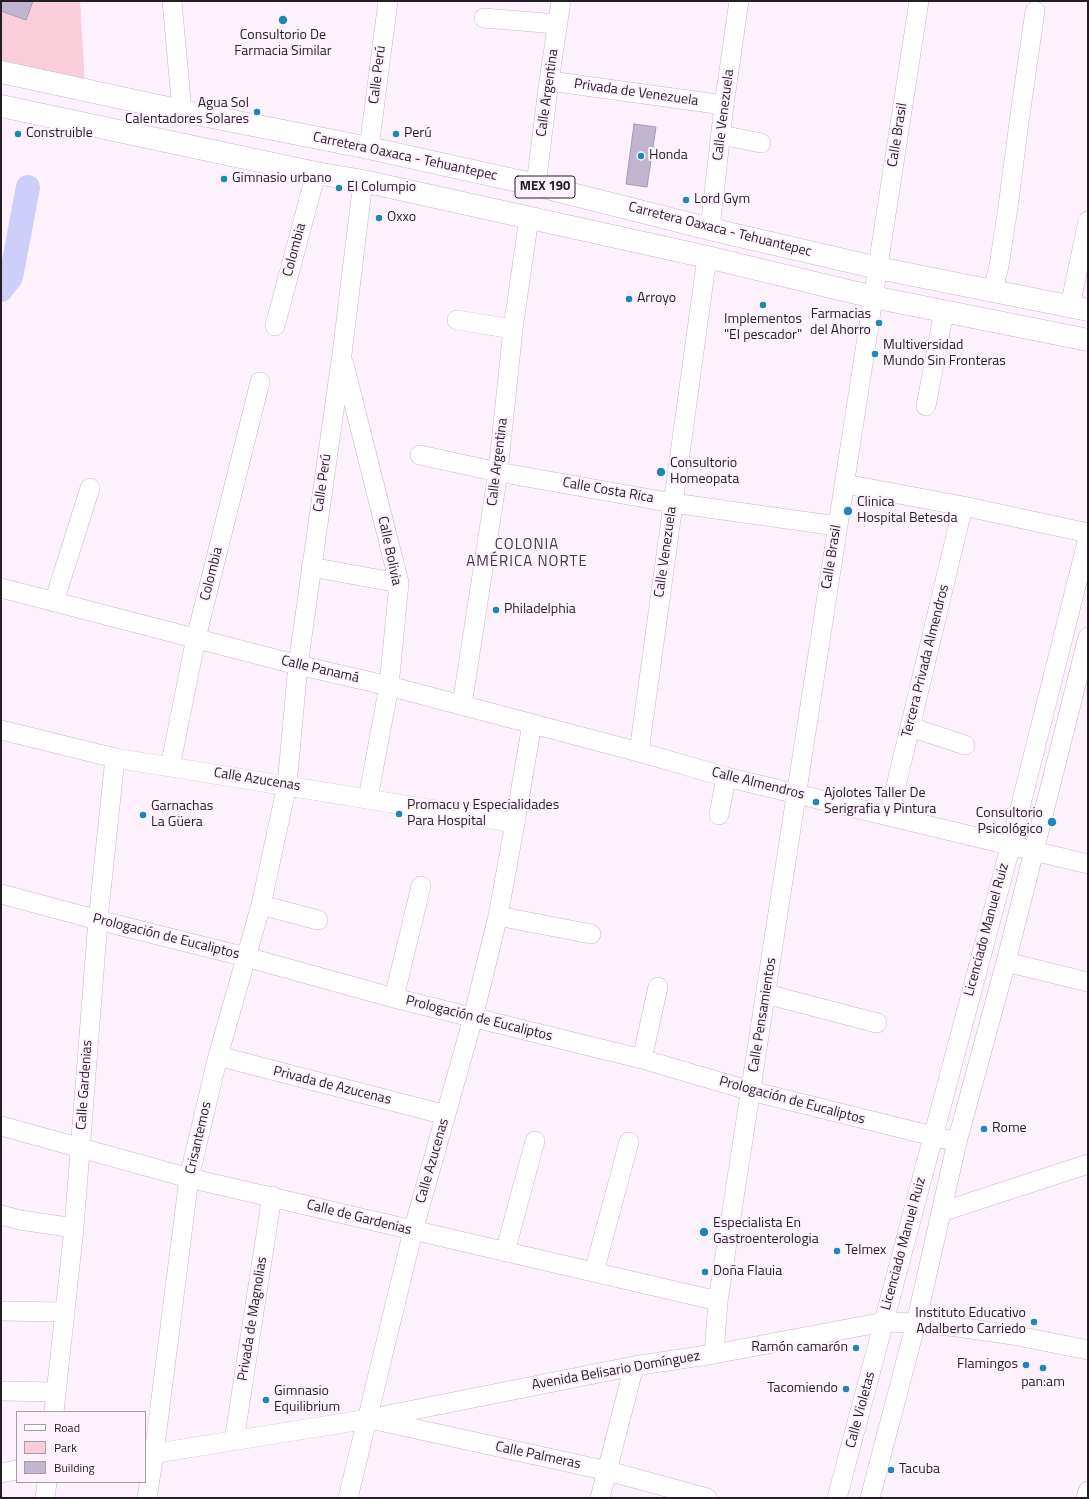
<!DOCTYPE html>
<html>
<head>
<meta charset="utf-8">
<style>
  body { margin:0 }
  #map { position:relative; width:1089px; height:1499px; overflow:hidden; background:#fdf1fe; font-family:"Titillium Web",sans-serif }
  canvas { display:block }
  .frame { position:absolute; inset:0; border:2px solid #241d25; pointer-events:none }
  .legend { position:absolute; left:16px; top:1411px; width:130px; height:72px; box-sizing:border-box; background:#fdf1fe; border:1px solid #a69ca7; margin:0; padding:5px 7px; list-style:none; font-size:12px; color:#241d25 }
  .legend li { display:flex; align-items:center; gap:8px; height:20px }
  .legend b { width:20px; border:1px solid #a69ca7 }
</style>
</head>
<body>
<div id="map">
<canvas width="1089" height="1499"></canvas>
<div class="frame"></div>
<ul class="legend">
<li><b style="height:5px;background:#fff"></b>Road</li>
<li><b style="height:11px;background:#f9ceda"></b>Park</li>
<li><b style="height:11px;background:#c0b6cf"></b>Building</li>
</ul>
</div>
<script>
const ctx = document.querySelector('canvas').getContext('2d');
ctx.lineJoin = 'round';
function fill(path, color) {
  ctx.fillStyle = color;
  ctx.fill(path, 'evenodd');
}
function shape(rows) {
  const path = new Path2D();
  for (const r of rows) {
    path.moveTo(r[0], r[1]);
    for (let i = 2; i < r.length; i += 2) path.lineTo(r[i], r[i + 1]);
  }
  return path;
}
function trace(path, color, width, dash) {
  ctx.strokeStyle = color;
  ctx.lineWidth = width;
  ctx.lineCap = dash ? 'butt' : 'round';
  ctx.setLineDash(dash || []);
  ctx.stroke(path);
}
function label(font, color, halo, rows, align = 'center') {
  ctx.font = font + ' "Titillium Web",sans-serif';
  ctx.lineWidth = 4;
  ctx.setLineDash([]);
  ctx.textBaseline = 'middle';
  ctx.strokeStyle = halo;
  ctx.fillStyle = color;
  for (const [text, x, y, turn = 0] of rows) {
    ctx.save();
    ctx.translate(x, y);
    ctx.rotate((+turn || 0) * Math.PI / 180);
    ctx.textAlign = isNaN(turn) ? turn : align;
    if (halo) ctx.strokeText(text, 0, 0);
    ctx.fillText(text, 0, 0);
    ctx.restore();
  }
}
const green = shape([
  [1,1,80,1,85,86,1,67]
]);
const river = shape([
  [1,290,11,277,28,187]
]);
const building = shape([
  [1,1,33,1,26,20,1,11,1,1],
  [634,124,656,127,647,187,626,184,634,124]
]);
const minor = shape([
  [172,1,182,111],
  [484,18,557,24],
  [549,81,724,105],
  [721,135,761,143],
  [369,148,388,1],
  [536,185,549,81,561,1],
  [710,229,724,105,739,1],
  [993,290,999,266,1008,207,1020,115,1035,11],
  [1070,306,1088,221],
  [457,320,513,329],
  [275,326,316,173],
  [344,364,399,583,389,686,368,798],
  [926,406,944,311],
  [420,455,498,472,673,503,837,526],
  [845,484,963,506,1088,533],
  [311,567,399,583],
  [1,588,298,665,389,686,639,752,726,777,1088,864],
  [54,602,90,488],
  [462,705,498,472,513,329,529,218],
  [910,727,965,745],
  [1,730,115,758,515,823,498,916,473,1018,413,1231,348,1498],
  [639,752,707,257],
  [170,767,196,638,260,382],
  [719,815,726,777],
  [889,815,963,506],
  [515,823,532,724],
  [1,894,98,920,246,957,394,998,642,1059,751,1091,957,1142],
  [261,905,318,920],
  [498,916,591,934],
  [1006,962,1088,982],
  [766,994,877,1023],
  [394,998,421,886],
  [218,1056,446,1115],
  [642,1059,658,987],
  [1,1126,189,1178,718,1301],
  [941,1212,1088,1164],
  [1,1215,20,1220,74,1228],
  [505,1252,535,1141],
  [594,1272,629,1142],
  [1,1311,65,1312],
  [714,1354,718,1301,919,1],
  [1,1391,56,1392],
  [54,1412,74,1228,98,920,115,758],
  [375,1420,608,1471,707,1498],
  [234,1441,272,1196],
  [145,1455,368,1419,634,1366,714,1354,884,1322,916,1323,958,1327,1013,1335,1088,1350],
  [1,1473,17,1470],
  [45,1498,47,1482],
  [147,1498,154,1454,189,1178,218,1056,261,905,287,785,298,665,342,354,363,181],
  [600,1498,634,1366],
  [837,1498,1011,844,1088,538],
  [870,1498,916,1323,957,1142,1006,962,1088,637],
  [1086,1498,1088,1491]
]);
const major = shape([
  [1,72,182,111,369,148,536,185,710,229,878,268,1088,310],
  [1,106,316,173,363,181,707,257,873,297,1088,340]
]);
const markers = [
  [283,20,5,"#1d89b0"],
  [257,112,4,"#1d89b0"],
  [18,134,4,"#1d89b0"],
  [396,134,4,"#1d89b0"],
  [641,156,4,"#1d89b0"],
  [224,179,4,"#1d89b0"],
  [339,188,4,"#1d89b0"],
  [686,200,4,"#1d89b0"],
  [379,218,4,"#1d89b0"],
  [629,299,4,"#1d89b0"],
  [763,305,4,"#1d89b0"],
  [879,323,4,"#1d89b0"],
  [875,354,4,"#1d89b0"],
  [661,472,5,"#1d89b0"],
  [848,511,5,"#1d89b0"],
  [496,610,4,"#1d89b0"],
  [816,802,4,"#1d89b0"],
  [399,814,4,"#1d89b0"],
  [143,815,4,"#1d89b0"],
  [1052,822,5,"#1d89b0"],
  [984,1129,4,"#1d89b0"],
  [704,1232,5,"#1d89b0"],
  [837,1251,4,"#1d89b0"],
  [705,1272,4,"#1d89b0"],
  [1034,1322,4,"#1d89b0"],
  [856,1348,4,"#1d89b0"],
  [1026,1365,4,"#1d89b0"],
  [1043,1368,4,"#1d89b0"],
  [846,1389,4,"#1d89b0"],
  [266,1400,4,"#1d89b0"],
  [891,1470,4,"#1d89b0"]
];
const shields = [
  [545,187,60]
];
const shieldNames = [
  ["MEX 190",545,187]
];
const poiNames = [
  ["Consultorio De",283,36,"center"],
  ["Farmacia Similar",283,52,"center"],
  ["Agua Sol",249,104,"right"],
  ["Calentadores Solares",249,120,"right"],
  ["Construible",26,134],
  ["Perú",404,134],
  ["Honda",649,156],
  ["Gimnasio urbano",232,179],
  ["El Columpio",347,188],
  ["Lord Gym",694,200],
  ["Oxxo",387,218],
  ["Arroyo",637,299],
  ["Farmacias",871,315,"right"],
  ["del Ahorro",871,331,"right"],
  ["Implementos",763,320,"center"],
  ["\"El pescador\"",763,336,"center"],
  ["Multiversidad",883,346],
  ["Mundo Sin Fronteras",883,362],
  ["Consultorio",670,464],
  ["Homeopata",670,480],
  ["Clinica",857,503],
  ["Hospital Betesda",857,519],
  ["Philadelphia",504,610],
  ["Ajolotes Taller De",824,794],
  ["Serigrafia y Pintura",824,810],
  ["Promacu y Especialidades",407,806],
  ["Para Hospital",407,822],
  ["Garnachas",151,807],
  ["La Güera",151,823],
  ["Consultorio",1043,814,"right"],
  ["Psicológico",1043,830,"right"],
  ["Rome",992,1129],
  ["Especialista En",713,1224],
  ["Gastroenterologia",713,1240],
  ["Telmex",845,1251],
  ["Doña Flauia",713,1272],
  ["Instituto Educativo",1026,1314,"right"],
  ["Adalberto Carriedo",1026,1330,"right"],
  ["Ramón camarón",848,1348,"right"],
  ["Flamingos",1018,1365,"right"],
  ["pan:am",1043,1383,"center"],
  ["Tacomiendo",838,1389,"right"],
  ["Gimnasio",274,1392],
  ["Equilibrium",274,1408],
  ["Tacuba",899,1470]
];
const streetNames = [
  ["Calle Perú",378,75,-83],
  ["Calle Argentina",548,93,-82],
  ["Privada de Venezuela",636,93,8],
  ["Calle Venezuela",724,115,-83],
  ["Calle Brasil",898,135,-81],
  ["Carretera Oaxaca - Tehuantepec",405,157,12],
  ["Carretera Oaxaca - Tehuantepec",720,230,14],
  ["Colombia",295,250,-75],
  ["Calle Argentina",498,462,-83],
  ["Calle Perú",323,483,-82],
  ["Calle Costa Rica",608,491,10],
  ["Calle Bolivia",389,551,78],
  ["Calle Venezuela",666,552,-82],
  ["Calle Brasil",832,557,-81],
  ["Colombia",212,574,-76],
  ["Tercera Privada Almendros",926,661,-76],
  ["Calle Panamá",320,670,13],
  ["Calle Azucenas",257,780,9],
  ["Calle Almendros",758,784,14],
  ["Licenciado Manuel Ruiz",987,930,-75],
  ["Prologación de Eucaliptos",166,937,14],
  ["Calle Pensamientos",763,1015,-81],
  ["Prologación de Eucaliptos",479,1019,14],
  ["Calle Gardenias",85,1085,-86],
  ["Privada de Azucenas",332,1086,14],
  ["Prologación de Eucaliptos",792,1101,15],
  ["Crisantemos",199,1138,-77],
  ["Calle Azucenas",433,1161,-74],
  ["Calle de Gardenias",359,1218,14],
  ["Licenciado Manuel Ruiz",904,1244,-75],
  ["Privada de Magnolias",253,1319,-81],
  ["Avenida Belisario Domínguez",616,1371,-10],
  ["Calle Violetas",861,1410,-75],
  ["Calle Palmeras",538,1456,12]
];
const neighbourhoodNames = [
  ["COLONIA",527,545],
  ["AMÉRICA NORTE",527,562]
];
fill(green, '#f9ceda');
trace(river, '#cecefb', 24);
fill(building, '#c0b6cf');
trace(building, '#a49ab3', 1);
trace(minor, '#c8b5ca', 20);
trace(major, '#c8b5ca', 23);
trace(minor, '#fff', 19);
trace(major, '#fff', 22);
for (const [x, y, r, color] of markers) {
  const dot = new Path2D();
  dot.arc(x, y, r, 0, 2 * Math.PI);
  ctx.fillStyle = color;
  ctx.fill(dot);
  trace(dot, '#fdf1fe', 1.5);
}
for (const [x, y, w] of shields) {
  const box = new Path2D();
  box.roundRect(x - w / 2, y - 11, w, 22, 3);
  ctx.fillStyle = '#fdf1fe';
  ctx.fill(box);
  trace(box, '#241d25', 1);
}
label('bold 13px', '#241d25', null, shieldNames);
label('14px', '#241d25', '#fdf1fe', poiNames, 'left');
label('14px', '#241d25', '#fdf1fe', streetNames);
ctx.letterSpacing = '1px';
label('15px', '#48384a', '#fdf1fe', neighbourhoodNames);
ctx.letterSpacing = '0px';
</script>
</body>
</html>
